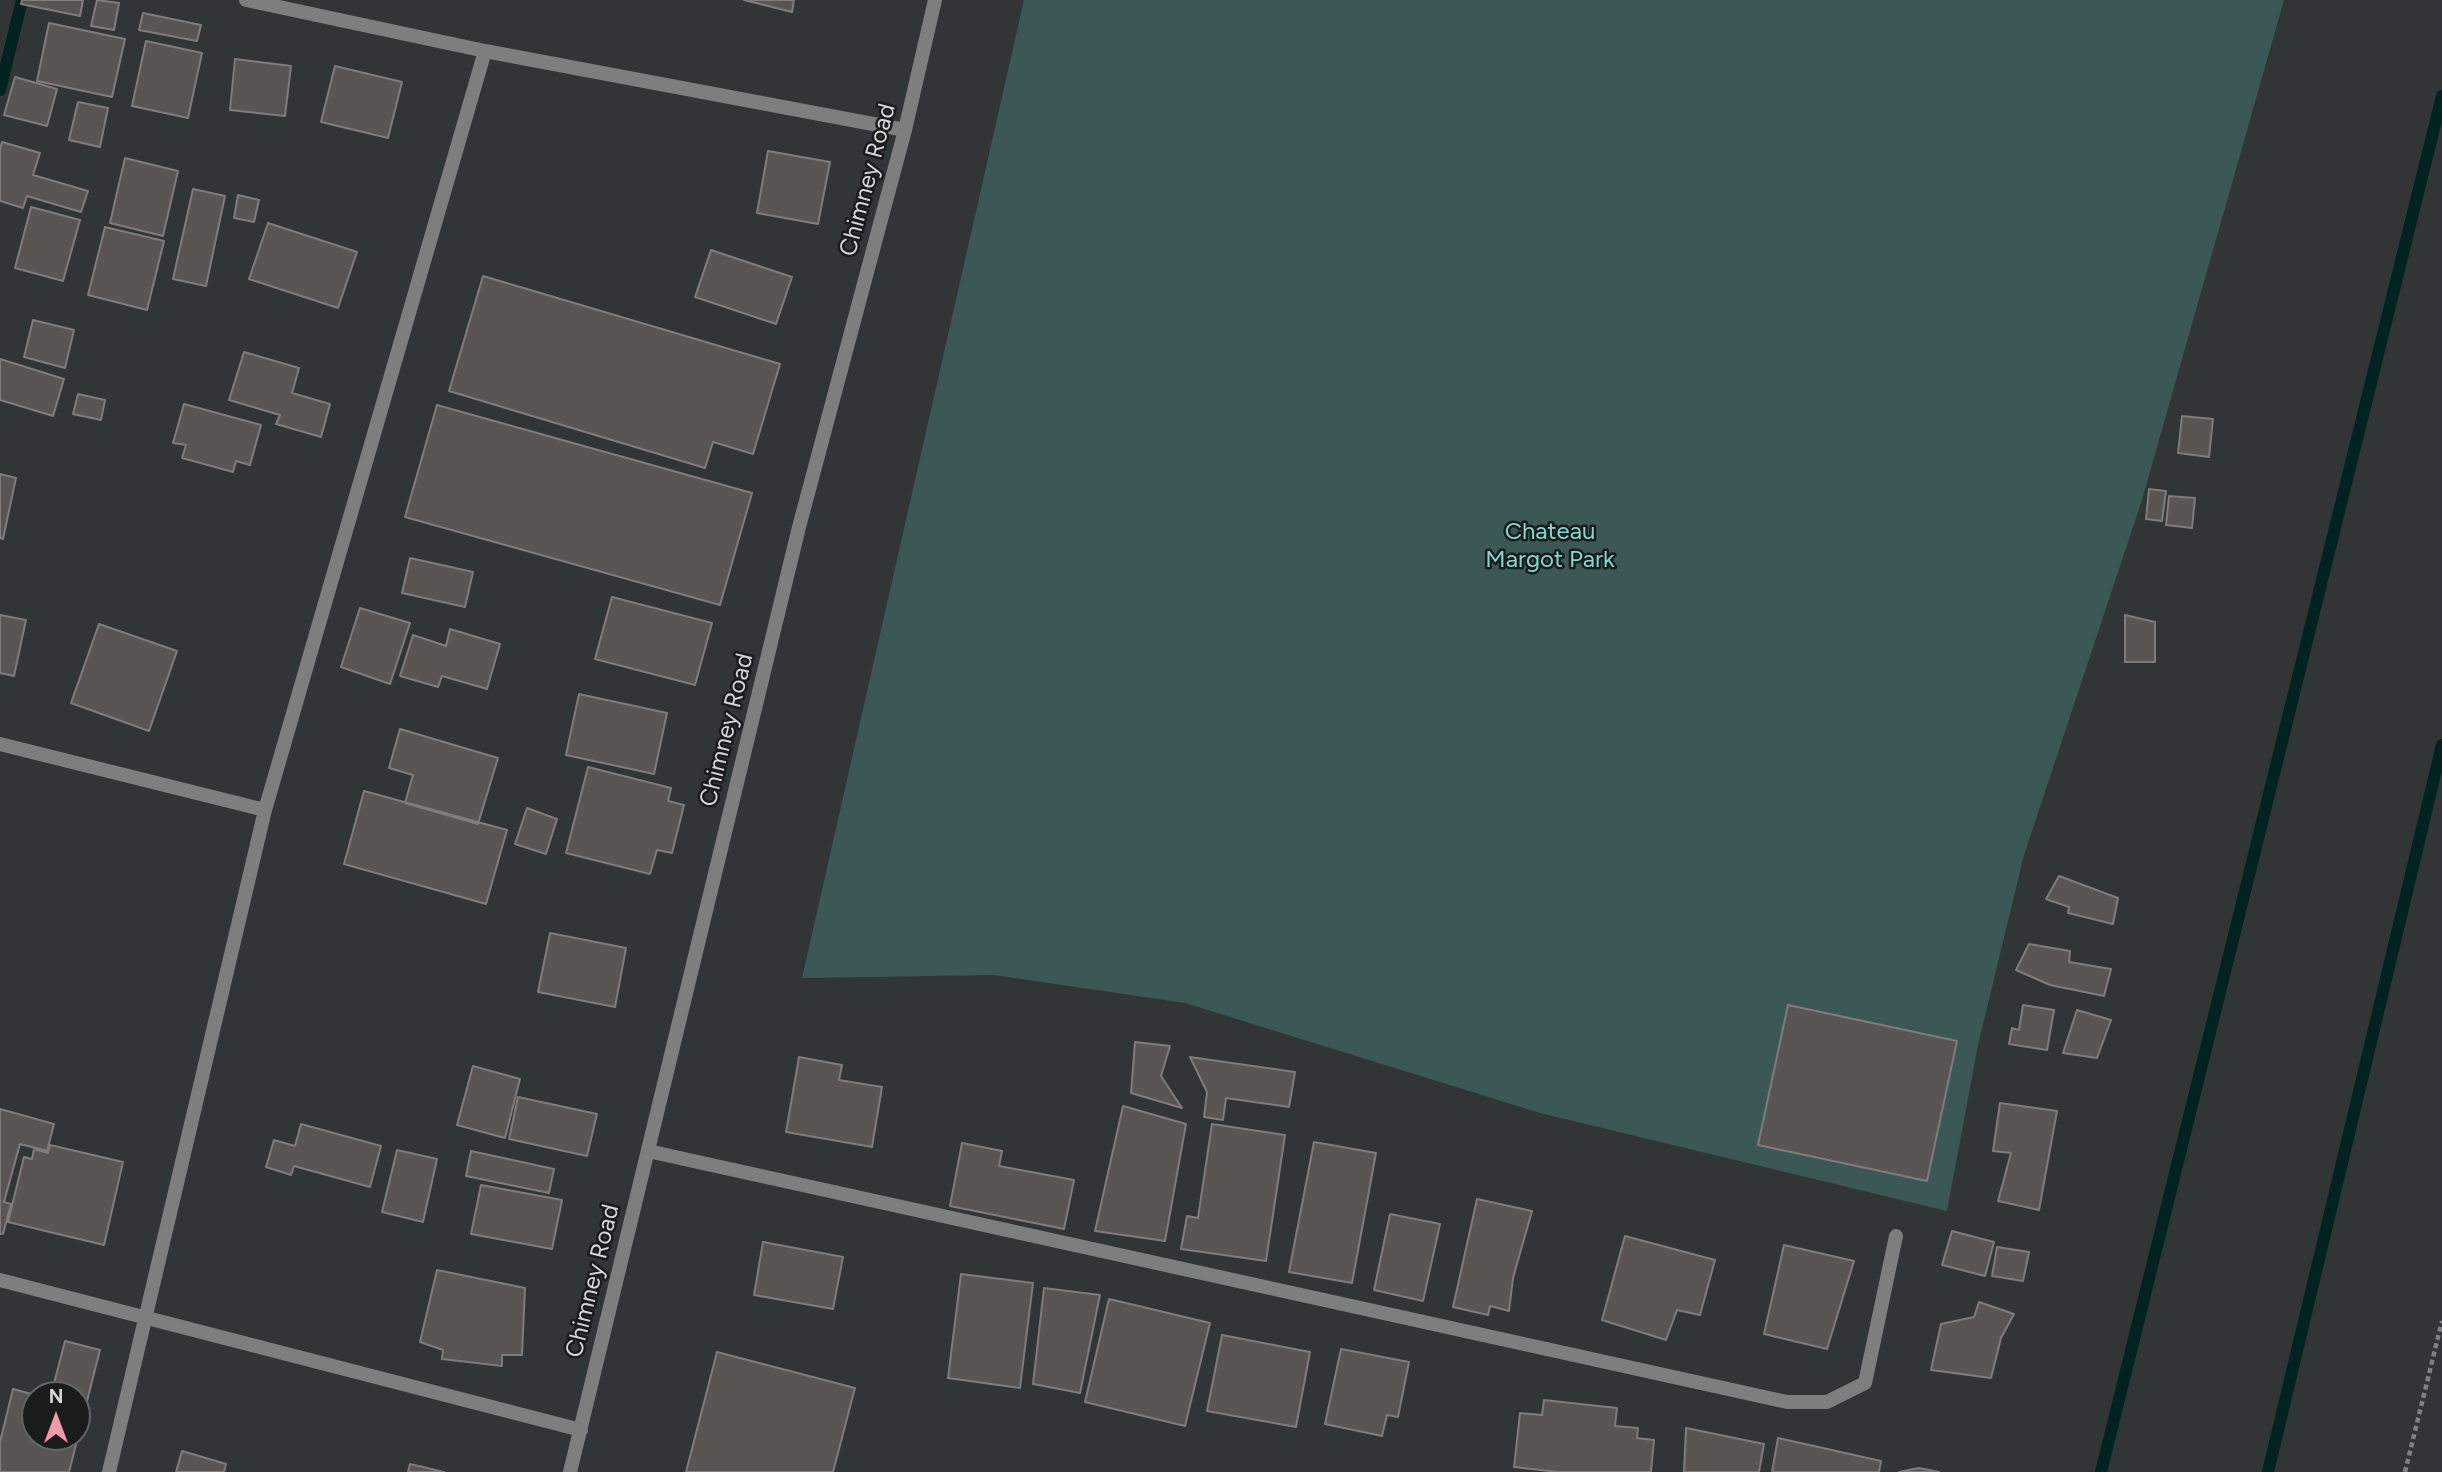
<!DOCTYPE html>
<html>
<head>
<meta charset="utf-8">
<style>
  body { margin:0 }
  #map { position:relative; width:2442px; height:1472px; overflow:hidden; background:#313535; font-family:Figtree,sans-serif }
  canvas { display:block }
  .north { position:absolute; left:21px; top:1381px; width:70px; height:70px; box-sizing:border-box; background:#1a1c1c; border:2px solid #646666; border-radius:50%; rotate:0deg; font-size:19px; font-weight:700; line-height:28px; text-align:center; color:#d3d6d6 }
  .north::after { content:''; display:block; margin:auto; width:24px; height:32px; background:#f39aa9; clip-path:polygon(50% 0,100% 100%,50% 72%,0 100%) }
</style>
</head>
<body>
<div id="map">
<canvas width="2442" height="1472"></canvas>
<div class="north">N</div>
</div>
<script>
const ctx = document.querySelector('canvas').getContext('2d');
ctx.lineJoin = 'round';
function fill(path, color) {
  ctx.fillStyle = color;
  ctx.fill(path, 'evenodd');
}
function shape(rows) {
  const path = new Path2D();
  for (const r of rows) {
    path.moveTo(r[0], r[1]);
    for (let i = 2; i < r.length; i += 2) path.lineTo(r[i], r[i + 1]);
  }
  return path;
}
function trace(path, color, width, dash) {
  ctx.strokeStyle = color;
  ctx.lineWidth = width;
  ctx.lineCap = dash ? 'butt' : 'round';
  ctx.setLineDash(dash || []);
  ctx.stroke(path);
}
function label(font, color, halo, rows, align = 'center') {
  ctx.font = font + ' Figtree,sans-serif';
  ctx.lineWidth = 5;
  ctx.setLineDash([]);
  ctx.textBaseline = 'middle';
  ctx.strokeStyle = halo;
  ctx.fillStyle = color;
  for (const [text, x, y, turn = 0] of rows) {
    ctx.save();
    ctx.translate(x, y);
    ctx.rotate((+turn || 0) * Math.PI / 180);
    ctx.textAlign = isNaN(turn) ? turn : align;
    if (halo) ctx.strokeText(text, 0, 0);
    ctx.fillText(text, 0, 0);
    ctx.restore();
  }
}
const green = shape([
  [1024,0,2284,0,2142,500,2024,855,1978,1045,1947,1211,1540,1113,1185,1003,994,975,802,978]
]);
const stream = shape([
  [0,90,22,0],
  [2101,1472,2442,96],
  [2268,1472,2442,745]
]);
const building = shape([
  [22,0,83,0,80,16,21,4,22,0],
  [97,0,119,3,114,30,91,26,97,0],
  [744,0,794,0,792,12,744,0],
  [143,13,201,25,197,41,139,30,143,13],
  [49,23,125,39,112,97,37,81,49,23],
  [146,41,202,53,188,118,132,106,146,41],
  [235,59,291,66,285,116,230,110,235,59],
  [335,66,402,82,388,138,321,122,335,66],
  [15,77,57,89,47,126,4,115,15,77],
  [78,102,108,108,100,147,69,140,78,102],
  [2,142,40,153,33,175,88,191,81,212,27,196,23,208,0,201,0,150,2,142],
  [768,151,830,162,818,224,757,213,768,151],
  [125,158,178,171,163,236,110,223,125,158],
  [193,189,225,196,206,286,173,279,193,189],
  [238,195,259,200,254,222,234,218,238,195],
  [31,207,80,220,63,281,15,268,31,207],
  [268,223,357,252,338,308,249,279,268,223],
  [105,227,164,241,147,310,88,295,105,227],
  [711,250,792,277,776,324,695,297,711,250],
  [483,276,780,364,753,454,713,442,705,468,449,391,483,276],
  [33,320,74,330,65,368,24,357,33,320],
  [244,352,299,368,292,393,330,404,321,437,276,424,280,415,229,400,244,352],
  [0,359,64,379,53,416,0,400,0,359],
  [78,394,105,400,101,420,73,414,78,394],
  [184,404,261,425,250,465,236,461,233,472,182,458,186,445,173,443,184,404],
  [437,405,752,493,720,605,405,517,437,405],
  [2182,416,2213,419,2209,457,2178,453,2182,416],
  [0,474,16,478,3,539,0,538,0,474],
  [2149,489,2166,491,2162,521,2146,519,2149,489],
  [2169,496,2195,498,2192,528,2166,525,2169,496],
  [410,558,473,572,465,607,402,593,410,558],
  [612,597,712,623,695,685,595,659,612,597],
  [360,608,410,623,390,684,341,667,360,608],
  [0,615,26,620,14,676,0,673,0,615],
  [2125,615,2155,622,2155,662,2125,662,2125,615],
  [99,624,177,651,149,731,71,703,99,624],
  [450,629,500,644,487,689,442,676,438,687,400,676,413,635,446,646,450,629],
  [579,694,667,713,654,774,566,755,579,694],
  [400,729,498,758,478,824,405,803,413,775,389,768,400,729],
  [588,767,671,788,668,801,684,805,672,853,657,850,650,874,566,853,588,767],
  [364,791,507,830,486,904,344,864,364,791],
  [527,808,557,819,546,854,515,844,527,808],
  [2059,876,2118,898,2113,924,2068,913,2069,907,2046,899,2059,876],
  [550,933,626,948,615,1007,538,992,550,933],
  [2029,944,2070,951,2069,962,2111,969,2104,996,2050,985,2016,970,2029,944],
  [1788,1005,1957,1041,1927,1181,1758,1145,1788,1005],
  [2023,1005,2054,1010,2047,1050,2009,1044,2012,1028,2019,1030,2023,1005],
  [2077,1010,2111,1020,2097,1058,2063,1053,2077,1010],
  [1135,1042,1170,1046,1161,1076,1182,1108,1131,1093,1135,1042],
  [799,1057,842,1065,839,1080,882,1087,872,1147,786,1132,799,1057],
  [1190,1057,1295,1072,1289,1107,1226,1098,1223,1120,1204,1117,1207,1092,1190,1057],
  [473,1066,520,1079,505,1138,457,1125,473,1066],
  [518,1097,597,1114,587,1156,509,1139,518,1097],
  [2000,1103,2057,1111,2039,1210,1998,1201,2011,1153,1993,1151,2000,1103],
  [1123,1106,1186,1124,1165,1241,1095,1231,1123,1106],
  [0,1109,54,1124,47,1151,20,1144,4,1202,11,1204,3,1234,0,1234,0,1109],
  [301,1124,381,1146,370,1187,294,1166,291,1175,266,1167,274,1140,295,1146,301,1124],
  [1212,1124,1285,1135,1266,1261,1181,1249,1187,1216,1198,1218,1212,1124],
  [1314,1142,1376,1153,1352,1283,1289,1272,1314,1142],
  [962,1143,1002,1151,999,1166,1074,1180,1064,1229,950,1206,962,1143],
  [50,1145,123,1162,104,1245,8,1222,24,1157,32,1159,34,1149,48,1153,50,1145],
  [397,1150,437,1159,423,1222,382,1212,397,1150],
  [471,1151,554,1169,549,1193,466,1176,471,1151],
  [481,1185,562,1200,552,1249,471,1234,481,1185],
  [1477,1199,1532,1211,1513,1278,1509,1311,1490,1306,1488,1315,1453,1307,1477,1199],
  [1390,1214,1440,1224,1423,1301,1374,1290,1390,1214],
  [1952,1231,1994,1242,1985,1276,1942,1265,1952,1231],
  [1625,1236,1715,1260,1700,1315,1677,1310,1666,1340,1602,1320,1625,1236],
  [763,1242,843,1257,833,1309,754,1295,763,1242],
  [1784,1245,1854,1261,1827,1349,1764,1334,1784,1245],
  [1997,1247,2029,1252,2023,1281,1992,1276,1997,1247],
  [437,1270,525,1288,522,1355,502,1355,502,1366,442,1359,443,1350,420,1342,437,1270],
  [961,1274,1033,1283,1020,1388,948,1378,961,1274],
  [1044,1288,1100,1295,1080,1393,1033,1384,1044,1288],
  [1109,1299,1210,1323,1185,1426,1085,1402,1109,1299],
  [1979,1302,2014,1314,2001,1338,1991,1378,1931,1370,1941,1324,1974,1317,1979,1302],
  [1222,1335,1310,1352,1296,1427,1207,1411,1222,1335],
  [65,1341,100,1350,69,1472,0,1472,0,1442,13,1389,35,1395,35,1437,77,1437,77,1395,51,1395,65,1341],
  [1341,1349,1409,1362,1398,1417,1387,1415,1382,1436,1325,1424,1341,1349],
  [717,1352,855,1388,833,1472,686,1472,717,1352],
  [1544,1400,1617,1408,1615,1426,1638,1428,1637,1438,1654,1440,1651,1472,1558,1472,1514,1467,1520,1413,1542,1415,1544,1400],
  [1686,1428,1764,1444,1759,1472,1684,1472,1686,1428],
  [1778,1438,1881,1461,1879,1472,1772,1472,1778,1438],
  [182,1451,226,1464,224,1472,176,1472,182,1451],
  [410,1464,444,1472,408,1472,410,1464],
  [1919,1468,1939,1472,1899,1472,1919,1468]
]);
const path = shape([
  [2405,1472,2442,1321]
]);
const minor = shape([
  [246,0,485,51,905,130],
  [0,744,265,810],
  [648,1151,1787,1402,1827,1402,1865,1383,1896,1236],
  [0,1280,581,1430],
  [109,1472,265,810,485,51],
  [570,1472,799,527,905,130,935,0]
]);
const streetNames = [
  ["Chimney Road",868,180,-75],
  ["Chimney Road",727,730,-76],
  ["Chimney Road",593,1281,-76]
];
const parkNames = [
  ["Chateau",1550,532],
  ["Margot Park",1550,560]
];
fill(green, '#3b5856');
trace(stream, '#002221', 12);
fill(building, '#595555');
trace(building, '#807b7c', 2);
trace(path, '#7e8181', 4.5, [5, 3.5]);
trace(minor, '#7d7f7f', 14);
label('24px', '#d3d6d6', '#1a1c1c', streetNames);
label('24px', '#84d6d2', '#1a1c1c', parkNames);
</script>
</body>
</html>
